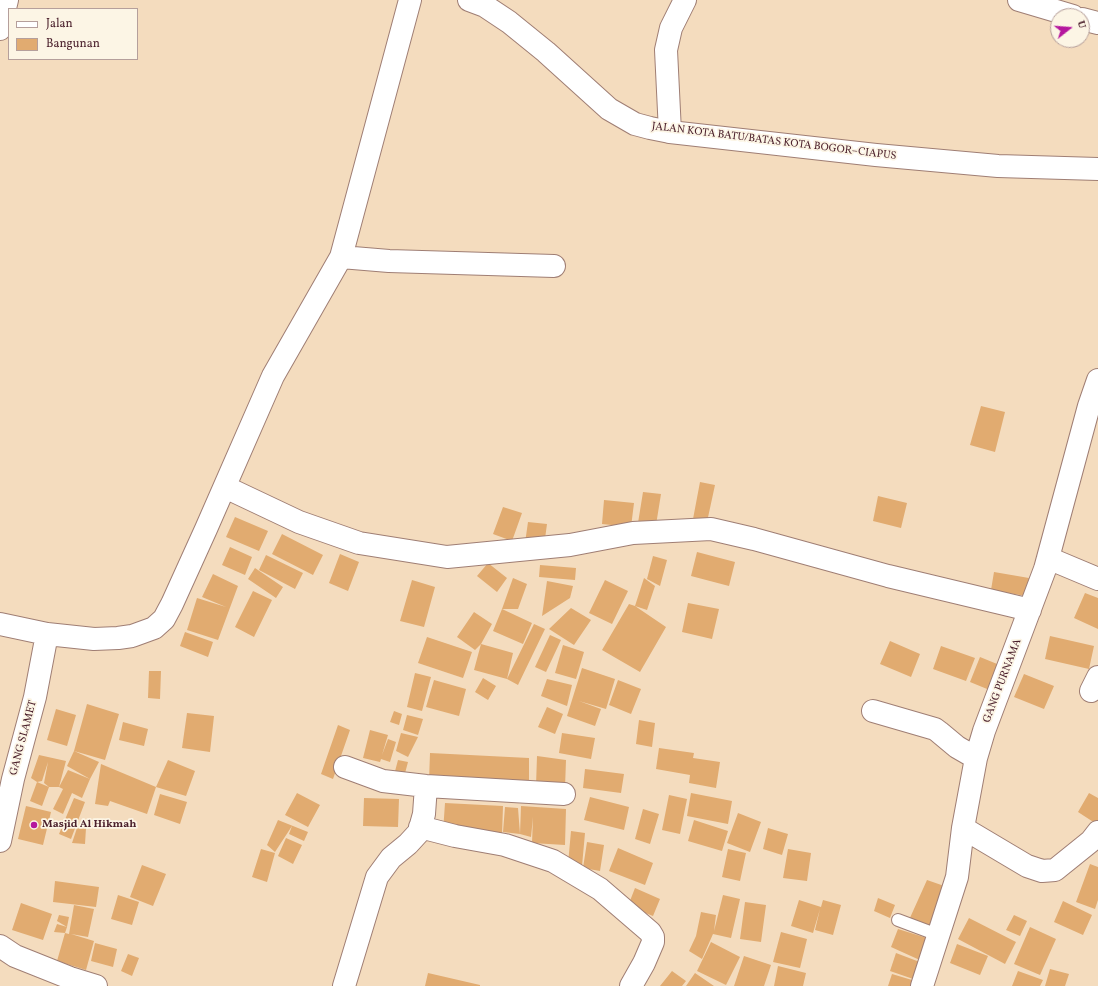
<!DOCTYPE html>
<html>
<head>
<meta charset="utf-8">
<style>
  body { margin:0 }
  #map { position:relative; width:1098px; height:986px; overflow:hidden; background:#f4dcbe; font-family:Vollkorn,serif }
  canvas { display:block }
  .legend { position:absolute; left:8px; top:8px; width:130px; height:52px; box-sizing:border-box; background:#fcf5e5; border:1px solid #b59f9b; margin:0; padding:5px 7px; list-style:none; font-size:12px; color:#4a1f2b }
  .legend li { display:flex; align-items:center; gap:8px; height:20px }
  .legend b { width:20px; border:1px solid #b59f9b }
  .north { position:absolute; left:1050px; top:8px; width:40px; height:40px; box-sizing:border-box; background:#fcf5e5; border:1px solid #b59f9b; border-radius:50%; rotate:73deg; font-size:11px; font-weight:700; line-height:16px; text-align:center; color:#4a1f2b }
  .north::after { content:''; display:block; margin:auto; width:14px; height:18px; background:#b5179e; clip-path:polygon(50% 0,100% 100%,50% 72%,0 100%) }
</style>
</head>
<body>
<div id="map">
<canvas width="1098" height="986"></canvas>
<ul class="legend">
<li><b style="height:5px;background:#fff"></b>Jalan</li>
<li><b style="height:11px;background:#e1ab70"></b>Bangunan</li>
</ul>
<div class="north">U</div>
</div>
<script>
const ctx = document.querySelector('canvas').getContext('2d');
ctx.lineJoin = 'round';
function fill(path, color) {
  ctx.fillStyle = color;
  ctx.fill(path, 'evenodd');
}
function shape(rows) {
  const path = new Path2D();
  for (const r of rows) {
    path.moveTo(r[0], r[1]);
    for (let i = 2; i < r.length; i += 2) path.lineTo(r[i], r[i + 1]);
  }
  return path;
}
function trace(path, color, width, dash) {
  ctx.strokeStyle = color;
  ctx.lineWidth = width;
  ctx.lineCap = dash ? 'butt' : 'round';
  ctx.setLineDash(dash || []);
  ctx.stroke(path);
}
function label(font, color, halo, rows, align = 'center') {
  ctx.font = font + ' Vollkorn,serif';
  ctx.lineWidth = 3.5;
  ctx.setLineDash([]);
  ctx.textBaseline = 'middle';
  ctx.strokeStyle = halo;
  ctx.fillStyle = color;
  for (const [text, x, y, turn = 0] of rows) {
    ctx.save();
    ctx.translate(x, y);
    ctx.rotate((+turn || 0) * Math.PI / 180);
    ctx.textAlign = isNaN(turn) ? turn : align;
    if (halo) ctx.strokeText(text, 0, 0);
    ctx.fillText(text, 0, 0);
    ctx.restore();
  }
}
const building = shape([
  [981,406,1005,412,995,452,970,445],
  [700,482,715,485,707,522,693,519],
  [643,492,661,494,656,525,638,523],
  [878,496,907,503,901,528,873,521],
  [604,500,634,503,631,527,602,524],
  [503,507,522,513,512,541,493,534],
  [235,517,268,531,259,551,226,537],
  [528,522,547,524,544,546,525,543],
  [282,534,323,555,313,575,272,554],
  [230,547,252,557,245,575,222,565],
  [697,552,735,562,729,586,691,576],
  [340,554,359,562,348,591,329,583],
  [266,555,303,573,295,589,259,570],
  [653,556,667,560,660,586,647,579],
  [488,563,507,578,497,592,477,576],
  [540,565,576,568,575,580,539,577],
  [255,568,283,587,276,598,248,579],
  [994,572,1029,578,1026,596,991,590],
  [213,574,238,586,218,640,187,630,197,598,226,607,202,597],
  [513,578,527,584,518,609,502,609],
  [644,578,655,586,647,610,635,606],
  [412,580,435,587,424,627,400,621],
  [605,580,628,591,612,624,589,613],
  [547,581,573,586,570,598,542,616],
  [253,591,272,600,254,637,235,627],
  [1085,593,1098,598,1098,629,1074,618],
  [688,603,719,609,712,639,682,632],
  [629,604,635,606,666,627,640,672,602,650],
  [571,608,591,620,574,645,549,629],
  [502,609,532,623,523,644,493,631],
  [474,612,492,624,481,644,475,650,457,637],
  [534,624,545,629,518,685,507,679],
  [185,632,213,642,208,657,180,646],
  [550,635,561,640,546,672,535,667],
  [1050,636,1094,646,1089,669,1045,659],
  [427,637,472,652,463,678,418,663],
  [890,641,920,654,911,677,880,664],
  [481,644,513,653,507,679,474,670],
  [563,645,584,652,576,679,555,673],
  [941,646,975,658,966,681,933,669],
  [980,657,1002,666,992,691,970,682],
  [582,668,615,679,606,709,579,701,601,709,595,726,567,716],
  [149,671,161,671,160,699,148,698],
  [415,673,431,677,422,711,407,707],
  [1024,674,1054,686,1044,709,1014,697],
  [483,678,496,686,488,700,475,692],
  [547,679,572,685,567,706,541,696],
  [434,680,466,689,459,716,426,707],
  [618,680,641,689,631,714,609,705],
  [87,704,119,714,105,760,74,751,99,762,90,779,82,798,72,793,63,814,53,809,63,789,59,787,68,770,90,779,67,766,74,751],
  [547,707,563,714,555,734,538,727],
  [56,709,76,715,67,746,47,740],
  [394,711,402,714,399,725,390,722],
  [187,713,214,716,210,752,182,748],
  [407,715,423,719,418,735,403,730],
  [639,720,655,723,652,747,636,744],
  [123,722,148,729,144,746,119,740],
  [338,725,350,730,333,779,321,774],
  [370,730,388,735,382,755,388,739,396,742,390,762,381,759,380,762,363,758],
  [401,733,418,737,408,757,396,751],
  [562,733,595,738,591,759,559,753],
  [659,748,694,753,693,758,720,762,716,788,689,783,690,775,656,769],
  [430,753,529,758,529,784,429,781],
  [39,755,66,761,59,787,49,787,42,806,30,801,37,782,31,778],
  [48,762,44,783,49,787,37,782,42,781],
  [537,756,566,760,565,788,536,786],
  [168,760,195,771,186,796,156,787],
  [398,760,408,762,404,777,394,775],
  [101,764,156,787,147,814,110,801,108,806,95,804],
  [585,769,624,774,621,793,583,788],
  [297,793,320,805,308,827,285,815],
  [691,793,732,801,728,824,687,816],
  [1089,793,1098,798,1098,825,1078,812],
  [160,794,187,802,180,824,154,815],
  [669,795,687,799,680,834,662,830],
  [590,797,629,807,624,830,584,820],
  [74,798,85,802,71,839,59,834],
  [364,798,399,799,398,827,363,826],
  [445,803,503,806,502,835,443,832],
  [26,806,51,812,43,845,18,839],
  [521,806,566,809,565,845,532,843,533,817,531,837,520,834,503,832,505,807,518,808,520,834],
  [643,809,659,814,650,844,635,839],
  [738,813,761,822,750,852,727,843],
  [278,820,308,832,304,841,289,834,292,826,275,852,267,845],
  [694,820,728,831,722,851,688,841],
  [78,825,86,828,85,844,72,843],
  [768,828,788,834,782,855,763,849],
  [571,831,585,833,582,866,568,864],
  [286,838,302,845,293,864,278,856],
  [587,842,604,845,600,871,583,868],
  [618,848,653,863,645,885,609,871],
  [261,849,275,853,267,882,252,877],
  [728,849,746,853,740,881,722,877],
  [788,849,811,853,807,881,783,878],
  [1090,864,1098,867,1098,900,1095,909,1076,902],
  [142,865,166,874,153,906,130,897],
  [927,880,950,888,934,929,909,920],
  [55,881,99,887,96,907,53,902],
  [635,888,660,899,653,916,628,906],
  [118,895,139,902,132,925,111,919],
  [723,895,740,899,731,938,713,934,702,959,689,951,696,936,701,912,716,915,714,931],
  [878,898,895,905,890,918,874,911],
  [799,900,821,907,823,900,841,905,833,935,815,930,820,909,813,933,791,926],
  [1063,901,1092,915,1083,935,1054,922],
  [745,902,766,905,761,942,740,939],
  [21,903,52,914,43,940,12,930],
  [74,905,94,909,88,937,71,934,94,941,86,970,57,961,65,933,54,932,57,924,67,927,65,933,69,934],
  [59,915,69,917,67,927,57,921],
  [1014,915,1027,921,1020,936,1006,930],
  [969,918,1016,942,1005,964,958,939],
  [1030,927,1056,939,1040,975,1014,964],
  [898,929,930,939,922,961,891,947],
  [781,932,807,939,800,968,773,962],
  [711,942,740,957,726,985,697,971],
  [95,943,117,949,113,967,91,961],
  [957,944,988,956,980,975,950,963],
  [896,953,925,964,919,981,890,971],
  [128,954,139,958,132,976,121,971],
  [744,956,771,965,764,986,734,986],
  [778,966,806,973,803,986,774,986],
  [1050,969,1069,974,1065,986,1045,986],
  [672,971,686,981,682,986,660,986],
  [1018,971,1043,980,1040,986,1012,986],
  [428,973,480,985,480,986,425,986],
  [695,973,714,986,686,986],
  [892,974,922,983,921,986,888,986]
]);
const lane = shape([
  [898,920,938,935]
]);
const street = shape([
  [1019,0,1073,16],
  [1082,19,1098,23],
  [0,29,7,0],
  [670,132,666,50,671,28,685,0],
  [341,257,389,261,554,266],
  [225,487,299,522,359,543,447,557,570,545,633,533,711,529,754,539,888,576,1030,610],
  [1048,558,1098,579],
  [0,624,47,634,94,639,118,638,132,636,154,628,164,619,172,604,206,529,273,376,341,257,410,0],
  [1091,691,1098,677],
  [873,711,935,729,939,732,957,747,976,758],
  [345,767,383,781,426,786,564,794],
  [420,827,455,836,505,845,553,861,600,889,650,932,653,937,653,942,644,963,631,986],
  [963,828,1027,866,1042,871,1055,870,1091,841,1098,832],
  [0,841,13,779,35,697,47,634],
  [0,946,15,956,70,978,96,986],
  [344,986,377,877,391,858,408,844,419,832,424,814,426,786],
  [922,986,957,877,963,828,976,758,984,731,1045,569,1089,406,1098,380]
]);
const secondary = shape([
  [469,0,485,6,509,22,546,52,609,109,635,124,650,128,670,132,876,155,998,166,1098,169]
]);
const markers = [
  [34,825,4,"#b5179e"]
];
const streetNames = [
  ["JALAN KOTA BATU/BATAS KOTA BOGOR–CIAPUS",774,142,7],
  ["GANG PURNAMA",1003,681,-69],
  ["GANG SLAMET",24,738,-75]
];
const poiNames = [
  ["Masjid Al Hikmah",42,825]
];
fill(building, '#e1ab70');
trace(lane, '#9f7e74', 14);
trace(street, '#9f7e74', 24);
trace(secondary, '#9f7e74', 24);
trace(lane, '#fff', 12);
trace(street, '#fff', 22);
trace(secondary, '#fff', 22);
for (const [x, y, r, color] of markers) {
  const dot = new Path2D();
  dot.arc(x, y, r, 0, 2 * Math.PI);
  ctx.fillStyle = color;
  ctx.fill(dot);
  trace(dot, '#fcf5e5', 1.5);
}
label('11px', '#4a1f2b', '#fcf5e5', streetNames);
label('bold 11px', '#4a1f2b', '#fcf5e5', poiNames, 'left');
</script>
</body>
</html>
